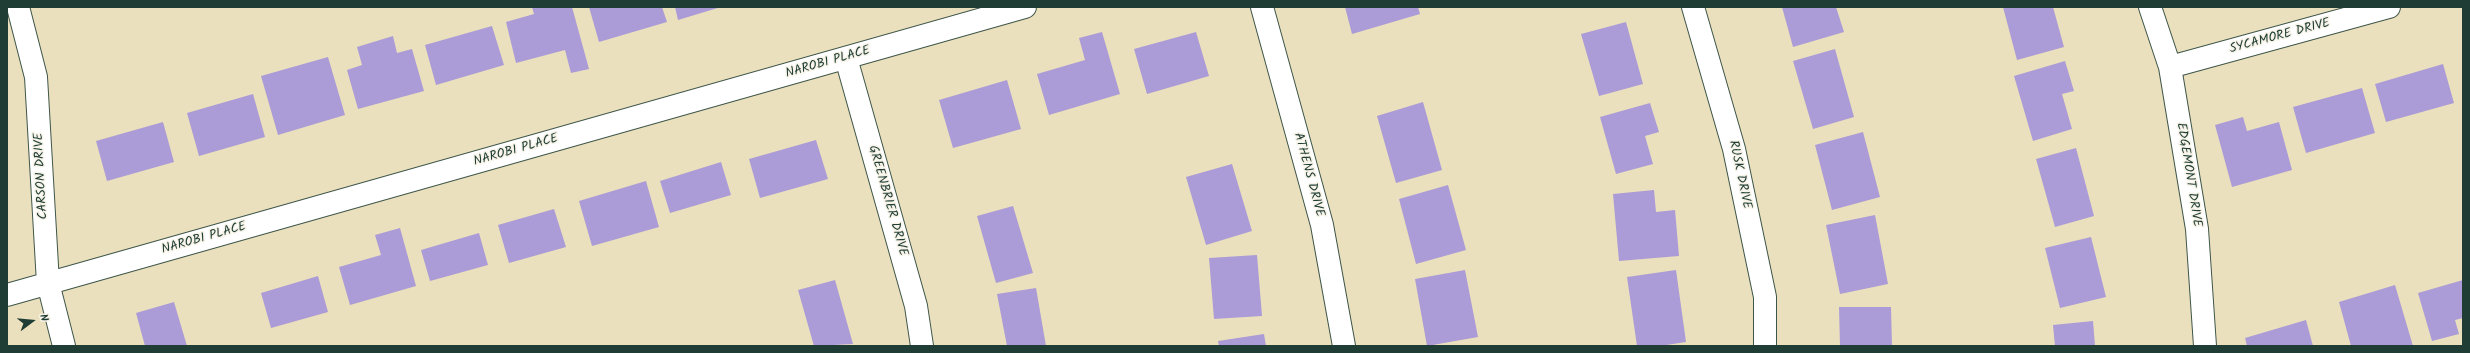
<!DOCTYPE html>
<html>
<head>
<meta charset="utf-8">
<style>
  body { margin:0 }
  #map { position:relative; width:2470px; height:353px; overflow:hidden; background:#ebe0bd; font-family:Kalam,sans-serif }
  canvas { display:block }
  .frame { position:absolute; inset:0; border:8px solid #1f3d34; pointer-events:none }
  .north { position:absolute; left:12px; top:301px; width:40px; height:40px; -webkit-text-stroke:3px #f7f3e8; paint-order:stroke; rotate:74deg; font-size:11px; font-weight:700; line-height:16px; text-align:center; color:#1f3d34 }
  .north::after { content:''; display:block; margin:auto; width:14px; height:18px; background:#1f3d34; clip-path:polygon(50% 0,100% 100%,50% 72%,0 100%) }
</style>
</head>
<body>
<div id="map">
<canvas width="2470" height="353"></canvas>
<div class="frame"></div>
<div class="north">N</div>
</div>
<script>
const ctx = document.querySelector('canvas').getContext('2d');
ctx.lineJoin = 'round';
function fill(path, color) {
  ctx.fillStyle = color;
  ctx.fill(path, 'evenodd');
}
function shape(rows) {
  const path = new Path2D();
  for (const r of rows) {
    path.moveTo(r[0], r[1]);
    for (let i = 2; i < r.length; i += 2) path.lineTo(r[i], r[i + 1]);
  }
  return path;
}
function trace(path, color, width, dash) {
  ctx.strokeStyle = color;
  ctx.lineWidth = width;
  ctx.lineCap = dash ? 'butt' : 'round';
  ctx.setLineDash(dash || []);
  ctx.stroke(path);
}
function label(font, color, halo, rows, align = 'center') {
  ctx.font = font + ' Kalam,sans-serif';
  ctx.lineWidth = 3;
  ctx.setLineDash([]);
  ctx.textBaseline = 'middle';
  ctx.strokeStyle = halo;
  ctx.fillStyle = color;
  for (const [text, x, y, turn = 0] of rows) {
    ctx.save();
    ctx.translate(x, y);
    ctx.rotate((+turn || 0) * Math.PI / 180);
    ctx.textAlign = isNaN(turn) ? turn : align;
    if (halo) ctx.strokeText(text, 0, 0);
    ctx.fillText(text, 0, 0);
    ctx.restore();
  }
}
const building = shape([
  [532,7,572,7,589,69,571,73,565,50,516,63,506,22,534,14],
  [589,7,662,7,667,22,599,42],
  [675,7,721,7,678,20],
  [1345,7,1418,7,1420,14,1352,34],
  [1782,7,1836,7,1844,32,1793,47],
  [2003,7,2053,7,2064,47,2017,60],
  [1626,22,1643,84,1599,96,1581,34],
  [492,26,504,65,436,85,425,45],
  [1102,32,1120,94,1049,115,1037,74,1085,60,1079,38],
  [1196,32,1209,76,1147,94,1134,49],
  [393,36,397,53,412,49,424,91,358,109,347,70,362,65,357,47],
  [1835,49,1854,117,1813,129,1793,61],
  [328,57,345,115,278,135,261,76],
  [2065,61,2074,91,2062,94,2072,129,2033,141,2014,76],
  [2443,64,2454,103,2386,122,2375,84],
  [1007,80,1021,129,953,148,939,100],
  [2362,88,2375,133,2306,153,2293,107],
  [253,94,265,137,199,156,187,113],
  [1423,102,1442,170,1396,183,1377,116],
  [1650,103,1659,132,1645,136,1653,164,1616,174,1600,117],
  [2243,117,2247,131,2279,122,2292,170,2232,187,2215,125],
  [163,122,174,162,107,181,96,141],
  [1863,132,1880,197,1832,210,1815,145],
  [816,140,828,179,760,198,749,159],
  [2076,148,2094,216,2055,227,2036,159],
  [721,162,731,195,670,213,660,181],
  [1232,164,1252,231,1206,245,1186,177],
  [646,181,659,227,592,246,579,201],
  [1448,185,1466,250,1416,264,1399,199],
  [1654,190,1656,212,1675,210,1679,256,1619,261,1613,194],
  [1013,206,1033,273,996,283,977,216],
  [554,209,566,247,509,263,498,225],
  [1875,215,1888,284,1840,294,1826,225],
  [400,228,416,286,350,305,339,267,381,255,375,235],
  [479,233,488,265,430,281,421,250],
  [2091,237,2106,297,2060,308,2045,248],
  [1257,255,1262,316,1214,319,1209,258],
  [1465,270,1478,337,1427,346,1415,279],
  [1676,270,1686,342,1660,346,1637,346,1627,277],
  [318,276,328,312,271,328,261,293],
  [835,280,853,344,814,346,798,290],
  [2463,280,2463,318,2455,320,2459,334,2432,341,2418,293],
  [2395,285,2413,346,2351,346,2339,302],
  [1036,288,1046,346,1007,346,997,294],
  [174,302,187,346,145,346,136,313],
  [1839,307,1891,307,1892,346,1840,346],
  [2306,320,2313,346,2247,346,2245,338],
  [2093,321,2095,346,2055,346,2053,325],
  [1264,334,1266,346,1219,346,1218,341]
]);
const minor = shape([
  [18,7,36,77,48,283,64,346],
  [1262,7,1322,225,1344,346],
  [1693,7,1734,149,1765,297,1765,346],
  [2150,7,2170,67,2197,229,2205,346],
  [846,58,916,306,922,346],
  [2170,67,2389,7],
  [7,295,1025,7]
]);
const streetNames = [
  ["SYCAMORE DRIVE",2280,37,-15],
  ["NAROBI PLACE",828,63,-16],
  ["NAROBI PLACE",516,151,-16],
  ["ATHENS DRIVE",1308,175,75],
  ["RUSK DRIVE",1739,175,78],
  ["EDGEMONT DRIVE",2188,175,81],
  ["CARSON DRIVE",42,176,-93],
  ["GREENBRIER DRIVE",887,201,74],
  ["NAROBI PLACE",204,239,-16]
];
fill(building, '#ab9bd6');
trace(minor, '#3e5549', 24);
trace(minor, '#fff', 22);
label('13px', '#1f3d34', '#f7f3e8', streetNames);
</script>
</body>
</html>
